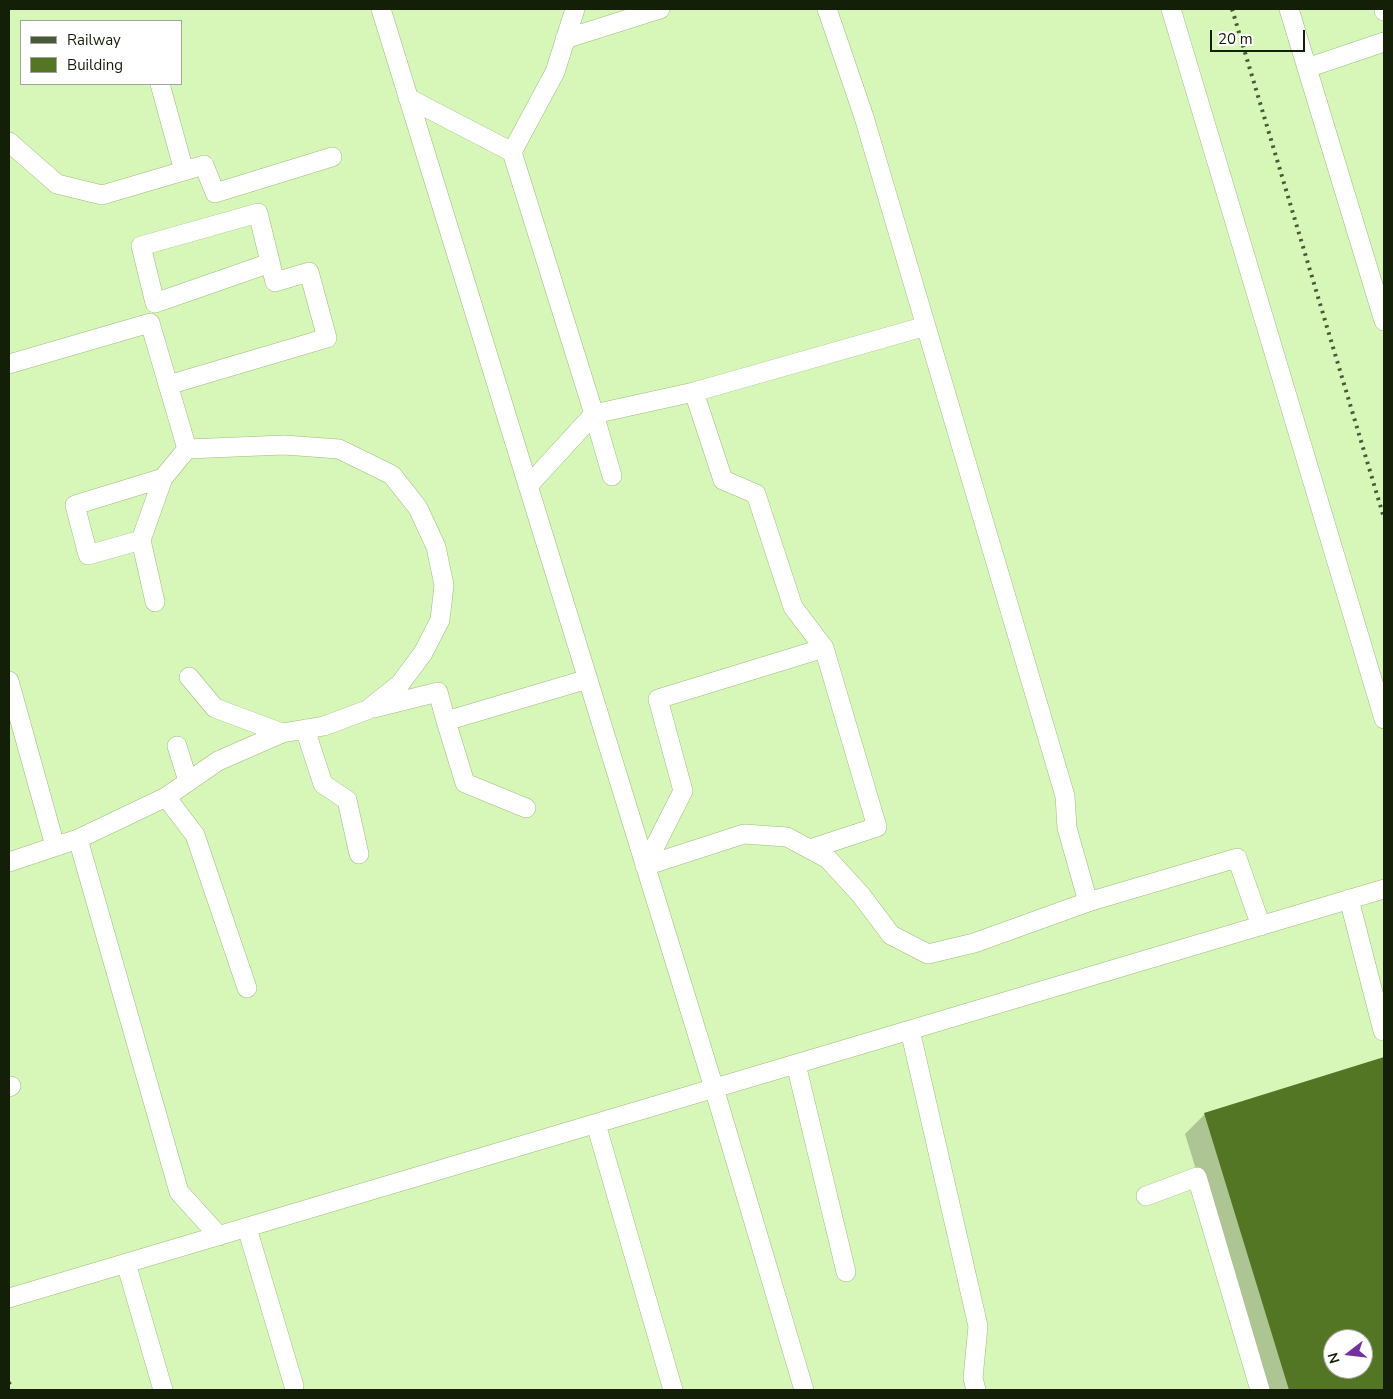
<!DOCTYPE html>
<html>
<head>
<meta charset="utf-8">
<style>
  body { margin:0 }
  #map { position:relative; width:1393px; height:1399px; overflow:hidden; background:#d7f7b8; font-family:"Nunito Sans",sans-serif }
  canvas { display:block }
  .frame { position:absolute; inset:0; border:10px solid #141f07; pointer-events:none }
  .legend { position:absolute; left:20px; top:20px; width:162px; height:65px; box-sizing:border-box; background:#fff; border:1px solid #a1a59c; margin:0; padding:6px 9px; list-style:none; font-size:15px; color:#141f07 }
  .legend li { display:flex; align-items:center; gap:10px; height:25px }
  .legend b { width:25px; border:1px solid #a1a59c }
  .north { position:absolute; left:1323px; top:1329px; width:50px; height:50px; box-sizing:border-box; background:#fff; border:1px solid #a1a59c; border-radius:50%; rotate:254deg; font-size:14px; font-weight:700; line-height:20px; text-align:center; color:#141f07 }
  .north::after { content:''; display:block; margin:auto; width:18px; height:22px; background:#762ea1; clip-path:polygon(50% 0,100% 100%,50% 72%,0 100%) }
  .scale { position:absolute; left:1210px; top:30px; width:95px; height:22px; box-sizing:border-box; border:2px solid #141f07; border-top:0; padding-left:6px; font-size:15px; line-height:18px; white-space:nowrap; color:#141f07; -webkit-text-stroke:4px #fff; paint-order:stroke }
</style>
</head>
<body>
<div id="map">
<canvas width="1393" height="1399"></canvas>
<div class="frame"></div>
<ul class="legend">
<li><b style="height:6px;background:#485936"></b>Railway</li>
<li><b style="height:14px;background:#537624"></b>Building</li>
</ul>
<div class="north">N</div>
<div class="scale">20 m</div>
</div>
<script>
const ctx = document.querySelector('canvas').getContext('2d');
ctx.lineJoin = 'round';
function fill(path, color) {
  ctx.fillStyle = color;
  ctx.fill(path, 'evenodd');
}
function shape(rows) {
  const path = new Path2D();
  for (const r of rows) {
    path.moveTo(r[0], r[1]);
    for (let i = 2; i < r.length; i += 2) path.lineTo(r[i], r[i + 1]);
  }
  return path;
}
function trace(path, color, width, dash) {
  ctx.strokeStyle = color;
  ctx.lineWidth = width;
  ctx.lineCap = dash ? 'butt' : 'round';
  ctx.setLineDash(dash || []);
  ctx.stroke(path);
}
const shadow = shape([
  [1384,1058,1384,1390,1264,1390,1185,1134,1205,1114],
  [1333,1339,1363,1339,1363,1369,1333,1369]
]);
const building = shape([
  [1384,1057,1384,1390,1289,1390,1204,1113],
  [1333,1339,1363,1339,1363,1369,1333,1369]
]);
const lane = shape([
  [381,9,714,1088,804,1390],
  [827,9,864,117,1065,796,1067,828,1088,902,1237,858,1261,926],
  [1171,9,1384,719],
  [1289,9,1384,321],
  [1384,9,1384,11],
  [565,39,660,9],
  [1307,68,1384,42],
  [160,84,184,171],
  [408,98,512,152,594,414,528,486],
  [9,142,57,184,102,195,204,165,215,193,332,157],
  [512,152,555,72,575,9],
  [9,364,150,323,187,449,284,445,339,449,392,475,418,508,436,547,444,585,440,620,423,653,400,684,367,710,324,726,282,733,215,708,189,677],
  [168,385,327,338,309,272,275,282,258,213,141,246,155,303,270,263],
  [694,392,926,326],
  [612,476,594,414,694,392,723,480,756,494,793,607,824,648],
  [141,540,163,478],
  [155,602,141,540,88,555,75,505,163,478,187,449],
  [9,681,55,846],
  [374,708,438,692,446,721,588,679],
  [446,721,465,783,526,808],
  [305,729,323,784,347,800,359,854],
  [177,746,188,781],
  [166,797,195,835,247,988],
  [78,839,166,797,218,761,282,733],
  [9,862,78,839,179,1192,219,1236],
  [645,866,683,791,658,699,824,648,877,827,810,849],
  [645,866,744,834,787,837,828,859,861,895,891,935,928,954,974,943,1088,902],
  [1349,899,1383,1031],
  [910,1030,978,1326,973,1378,976,1390],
  [796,1064,846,1272],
  [9,1087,11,1086],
  [596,1124,673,1390],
  [1146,1196,1197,1177,1260,1390],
  [247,1228,294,1386],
  [126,1263,163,1390],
  [9,1298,1384,889]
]);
const rail = shape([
  [1232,9,1384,518],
  [9,1382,11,1390]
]);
fill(shadow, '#0003');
fill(building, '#537624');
trace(lane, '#9dbb7e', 20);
trace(lane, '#fff', 19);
trace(rail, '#485936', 4, [2.5, 5]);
</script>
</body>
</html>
